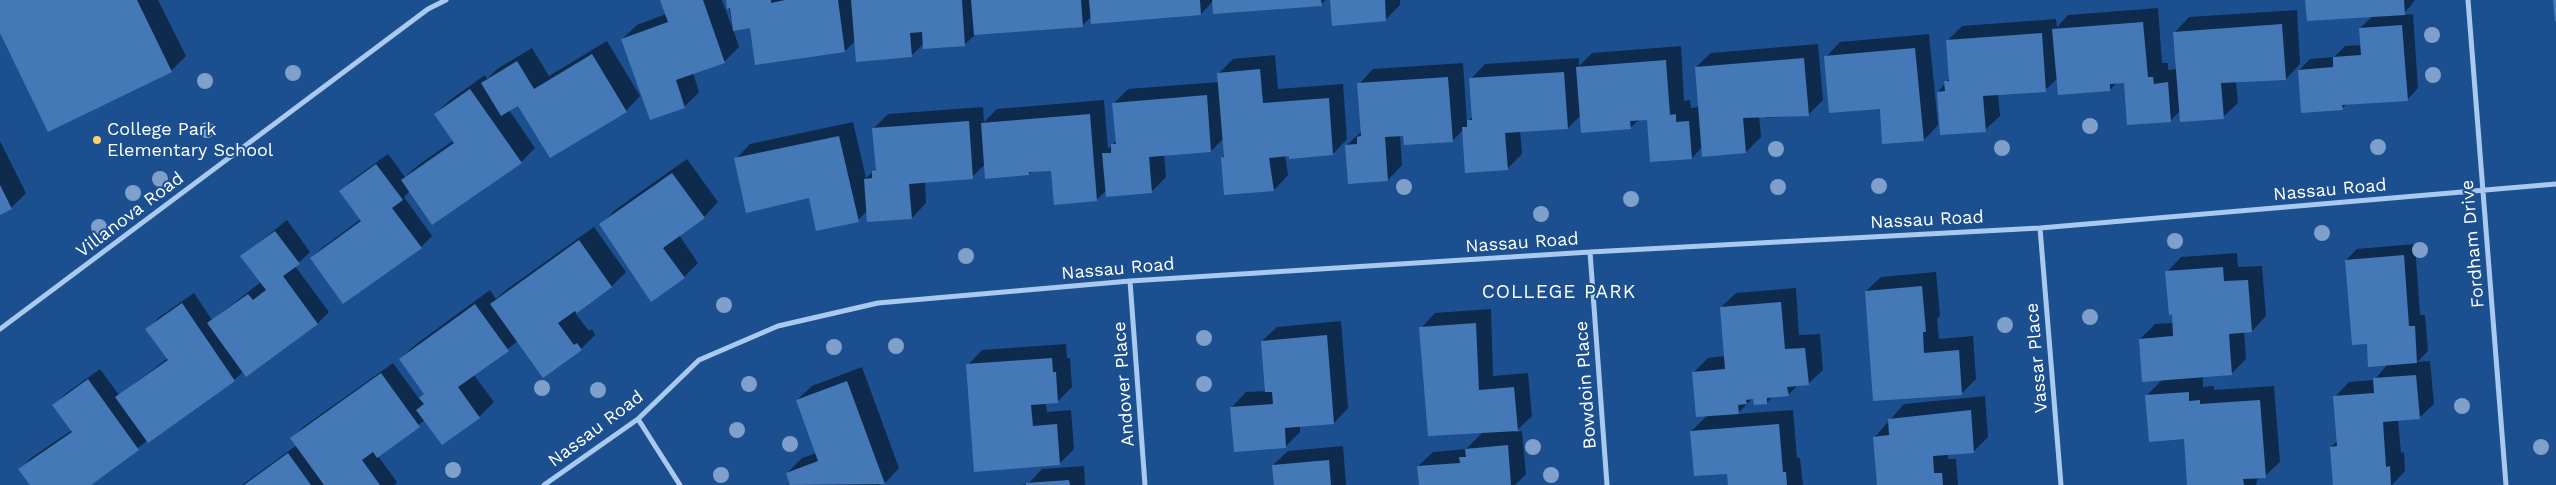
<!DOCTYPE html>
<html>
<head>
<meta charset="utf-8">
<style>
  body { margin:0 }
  canvas { display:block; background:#1b4f8f }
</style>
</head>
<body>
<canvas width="2556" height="485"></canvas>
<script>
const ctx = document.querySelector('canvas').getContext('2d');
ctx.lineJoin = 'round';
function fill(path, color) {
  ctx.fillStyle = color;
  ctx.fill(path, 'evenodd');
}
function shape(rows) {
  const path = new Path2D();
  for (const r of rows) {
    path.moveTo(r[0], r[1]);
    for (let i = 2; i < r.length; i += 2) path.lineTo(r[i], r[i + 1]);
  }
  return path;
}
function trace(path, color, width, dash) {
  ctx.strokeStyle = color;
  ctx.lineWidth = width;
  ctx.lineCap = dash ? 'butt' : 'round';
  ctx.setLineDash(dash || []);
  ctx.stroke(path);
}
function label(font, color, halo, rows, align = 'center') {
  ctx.font = font + ' "Work Sans",sans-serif';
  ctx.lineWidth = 4;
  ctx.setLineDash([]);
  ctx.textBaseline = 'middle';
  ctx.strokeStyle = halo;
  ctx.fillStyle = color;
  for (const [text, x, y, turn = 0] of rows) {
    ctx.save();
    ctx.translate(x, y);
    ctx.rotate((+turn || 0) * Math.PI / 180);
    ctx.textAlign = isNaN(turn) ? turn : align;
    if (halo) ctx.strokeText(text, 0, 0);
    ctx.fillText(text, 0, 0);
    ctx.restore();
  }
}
const shadow = shape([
  [0,0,158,0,186,56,171,71,0,31],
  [661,0,722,0,732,27,728,0,1326,0,1321,4,1213,1,1201,14,1092,16,1082,26,976,34,965,44,925,48,924,43,911,56,856,40,845,51,751,27,733,29,739,47,724,62,693,73,699,92,685,106,650,118,622,39,637,25,666,14],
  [1331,0,1400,0,1400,5,1385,20],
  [2306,0,2415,0,2403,15,2413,14,2418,88,2407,100,2347,104,2342,108,2299,70,2310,59,2334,57,2345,46,2361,45,2360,28,2373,16],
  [2158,8,2162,63,2168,63,2168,70,2177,69,2175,32,2189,17,2297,10,2300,64,2286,79,2236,81,2238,103,2223,117,2180,111,2171,120,2125,82,2117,82,2110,90,2058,78,2045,90,1998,94,2000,116,1985,130,1938,92,1950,77,1947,41,1962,26,2056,19,2057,27,2068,15],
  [1929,34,1938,125,1924,140,1881,108,1826,57,1840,42],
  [607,41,640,96,626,111,519,104,509,110,535,148,521,162,410,191,404,197,432,236,421,247,311,258,323,247,361,219,341,191,352,180,388,154,405,177,417,166,454,140,435,114,450,100,485,75,487,79,497,69,532,48,549,76],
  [1818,44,1823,100,1808,115,1766,118,1765,114,1759,115,1761,137,1746,152,1704,156,1703,146,1692,158,1648,119,1639,120,1630,128,1581,115,1568,128,1520,130,1522,154,1507,169,1463,130,1452,141,1400,135,1402,165,1388,180,1346,146,1362,131,1359,84,1373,69,1463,63,1467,122,1473,116,1471,79,1485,64,1579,58,1579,66,1592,53,1681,46,1684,101,1690,100,1691,108,1700,107,1696,67,1711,53],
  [1275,55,1278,89,1343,84,1347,139,1333,154,1285,155,1288,175,1274,190,1222,157,1225,154,1224,138,1211,151,1164,154,1166,177,1151,192,1107,190,1096,200,1052,169,1032,171,1029,174,985,164,972,177,925,181,926,203,912,218,867,211,858,220,736,159,750,144,853,122,866,178,877,168,873,129,888,114,983,107,984,122,997,109,1104,100,1108,149,1117,140,1114,103,1128,89,1219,82,1219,73,1233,59],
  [0,141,26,193,11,208,0,213],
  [687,159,718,202,704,217,679,235,698,263,684,277,601,224,615,210],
  [287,220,310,252,295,266,329,312,318,323,247,375,244,371,234,380,148,440,89,485,31,485,20,469,31,458,72,430,54,405,65,394,100,369,119,395,168,358,147,330,158,318,194,293,212,320,261,282,242,256],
  [594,227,626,272,612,286,575,313,589,331,592,329,595,335,581,349,518,341,474,375,494,402,479,417,443,443,425,420,378,456,397,482,394,485,242,485,297,445,292,438,303,427,393,363,420,400,425,394,400,359,415,345,490,290,496,299,506,290],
  [2415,244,2420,315,2425,315,2428,351,2417,362,2430,361,2434,404,2419,418,2398,420,2401,453,2404,452,2405,471,2392,485,2334,485,2331,447,2338,440,2335,397,2349,382,2374,380,2388,364,2368,343,2346,260,2357,249],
  [2237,253,2238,267,2262,266,2266,316,2252,331,2244,331,2246,359,2231,374,2203,376,2203,387,2214,386,2214,390,2274,386,2280,462,2265,476,2258,477,2256,485,2188,485,2185,438,2147,395,2163,379,2140,339,2155,324,2174,323,2167,272,2181,257],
  [1936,272,1940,316,1937,319,1939,339,1973,336,1976,379,1962,393,1866,291,1881,277],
  [1796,288,1799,335,1820,334,1823,370,1808,384,1798,385,1788,395,1773,396,1767,403,1754,397,1737,414,1793,410,1797,458,1800,458,1803,485,1729,485,1728,472,1691,431,1708,415,1694,372,1708,358,1725,356,1721,307,1736,293],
  [1491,309,1493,376,1528,373,1532,416,1515,432,1522,431,1526,474,1515,485,1420,485,1418,466,1433,452,1466,449,1483,432,1421,328,1435,313],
  [1341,321,1348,408,1334,423,1300,426,1300,432,1286,446,1232,407,1246,392,1266,391,1262,341,1277,327],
  [1066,344,1067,358,1070,358,1072,387,1057,402,1046,403,1047,412,1071,410,1074,449,1059,464,968,365,982,350],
  [862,367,899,468,885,483,878,485,791,485,787,473,802,458,817,453,797,400,812,386],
  [1985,396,1988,437,1973,452,1948,454,1948,459,1956,459,1958,485,1878,485,1874,438,1904,404],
  [1343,446,1346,485,1275,485,1273,465,1288,451],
  [1084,466,1085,485,1020,485,1028,484,1042,469]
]);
const building = shape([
  [0,0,137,0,172,72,48,132,0,33],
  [660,0,703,0,725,63,676,80,685,108,650,120,621,39,668,22],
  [726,0,771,0,771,3,785,0,838,0,845,52,755,65,750,28,733,31,730,8,727,9],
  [851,0,962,0,965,46,923,49,922,32,910,33,912,57,856,62],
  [971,0,1081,0,1083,27,974,35],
  [1089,0,1200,0,1201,15,1091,24],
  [1212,0,1321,0,1322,6,1213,14],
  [1330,0,1385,0,1386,21,1332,26],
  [2305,0,2404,0,2405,15,2307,21],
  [2553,0,2556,0,2556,21,2555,21],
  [2143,22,2148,77,2153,77,2154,84,2168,82,2171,122,2127,125,2124,83,2110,84,2110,91,2058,95,2052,29],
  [2282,24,2286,80,2221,83,2224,119,2180,122,2173,32],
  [2402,25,2408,101,2342,105,2343,110,2301,113,2298,70,2333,67,2333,57,2361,55,2359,28],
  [2042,33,2046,92,1983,96,1986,132,1940,135,1937,92,1945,91,1944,81,1949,81,1946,40],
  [1915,48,1924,141,1882,144,1880,109,1829,113,1824,56],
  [592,54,627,112,550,158,518,106,501,116,481,83,517,61,534,89],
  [1804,58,1809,116,1743,118,1746,153,1702,157,1695,67],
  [1666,60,1670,115,1676,114,1676,122,1689,121,1692,159,1650,162,1647,120,1630,121,1631,129,1581,133,1576,67],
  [1260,69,1263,103,1329,98,1333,155,1289,159,1289,156,1269,158,1274,191,1224,195,1221,157,1224,157,1217,73],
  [1564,72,1568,129,1505,133,1508,170,1465,173,1462,127,1467,127,1467,120,1472,120,1469,78],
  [1448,77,1453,142,1404,145,1403,136,1385,137,1388,181,1348,184,1345,145,1357,144,1357,137,1361,136,1357,83],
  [470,89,522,163,432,225,401,180,454,143,434,114],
  [1207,95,1211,152,1149,157,1152,193,1106,197,1102,153,1111,153,1111,144,1116,144,1112,103],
  [1090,114,1097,201,1054,205,1051,171,1029,172,1029,175,985,179,981,123],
  [969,121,973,179,909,184,912,219,867,222,864,179,872,178,872,171,876,170,872,128],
  [839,136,859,222,816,231,809,198,746,213,734,158],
  [376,164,403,200,392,208,422,248,343,304,310,258,361,221,339,191],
  [672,173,705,218,663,248,685,278,651,302,599,224],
  [0,185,12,209,0,215],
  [275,231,300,264,283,276,318,324,246,377,207,323,248,294,253,300,266,290,240,256],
  [579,240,612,287,577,313,575,311,558,323,574,345,577,343,582,350,543,378,490,304],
  [2404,255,2409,326,2415,326,2417,363,2368,367,2367,344,2352,345,2345,260],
  [2223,267,2224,281,2248,280,2252,332,2229,334,2232,375,2142,382,2139,339,2173,336,2172,314,2169,315,2165,271],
  [1922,286,1926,332,1923,332,1924,353,1959,350,1962,395,1873,401,1865,291],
  [1781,302,1785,349,1805,348,1809,385,1787,387,1789,396,1767,398,1767,404,1754,405,1753,399,1746,400,1747,404,1738,405,1739,414,1696,417,1692,372,1725,369,1720,307],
  [182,303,235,381,148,443,115,397,168,360,145,329],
  [475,304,509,351,458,387,480,418,442,445,416,410,424,404,419,398,424,394,399,359],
  [1476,323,1479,390,1514,387,1518,431,1428,436,1419,327],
  [1327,335,1334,424,1285,428,1286,448,1234,452,1230,407,1273,404,1272,392,1265,392,1261,341],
  [1052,358,1053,372,1056,372,1058,403,1031,405,1033,426,1057,424,1060,465,974,472,966,364],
  [381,373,420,427,377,458,373,452,362,460,380,485,324,485,290,438],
  [2416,375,2420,419,2383,422,2386,467,2390,466,2391,485,2333,485,2330,447,2337,446,2333,396,2374,393,2373,378],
  [88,379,139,450,91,485,30,485,18,469,72,432,52,405],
  [847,381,885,484,790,485,786,473,818,461,796,400],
  [2189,392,2189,401,2200,400,2200,404,2260,400,2266,478,2243,479,2244,485,2187,485,2184,439,2149,442,2145,395],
  [1971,410,1974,453,1933,456,1934,473,1942,473,1943,485,1877,485,1873,437,1889,435,1888,419],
  [1779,424,1783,472,1786,472,1787,485,1728,485,1727,474,1694,476,1690,431],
  [1508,445,1511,485,1419,485,1417,466,1460,463,1459,457,1466,457,1465,449],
  [288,453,311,485,244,485],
  [1329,460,1331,485,1274,485,1272,465],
  [1069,480,1070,485,1026,485,1026,483]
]);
const minor = shape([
  [2468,0,2506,485],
  [2040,228,2061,485],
  [1590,252,1607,485],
  [1130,281,1145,485],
  [0,329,428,9,446,0],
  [638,419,680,485],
  [544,485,638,419,699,360,778,326,878,303,1130,281,1590,252,2040,228,2556,184]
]);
const trees = [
  [2432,35],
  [293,73],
  [2433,75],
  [205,81],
  [2090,126],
  [207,130],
  [2378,147],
  [2002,148],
  [1776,149],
  [160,179],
  [1879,186],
  [1404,187],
  [1778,187],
  [133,193],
  [1631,199],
  [1541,214],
  [99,227],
  [2322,233],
  [2175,241],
  [2420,250],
  [966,256],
  [724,305],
  [2090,317],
  [2005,325],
  [1204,338],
  [896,346],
  [834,347],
  [749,384],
  [1204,384],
  [542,388],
  [598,390],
  [2462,406],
  [737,430],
  [790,444],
  [1533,447],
  [2541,447],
  [453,470],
  [721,475],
  [1551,475]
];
const markers = [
  [97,140,5,"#ffd166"]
];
const poiNames = [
  ["College Park",107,130],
  ["Elementary School",107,151]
];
const streetNames = [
  ["Nassau Road",2330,190,-5],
  ["Villanova Road",130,215,-37],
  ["Nassau Road",1927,220,-3],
  ["Nassau Road",1522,243,-4],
  ["Fordham Drive",2473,244,-95],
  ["Nassau Road",1118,269,-5],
  ["Vassar Place",2037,358,-95],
  ["Andover Place",1124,384,-94],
  ["Bowdoin Place",1586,385,-94],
  ["Nassau Road",596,429,-37]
];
const neighbourhoodNames = [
  ["COLLEGE PARK",1559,292]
];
fill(shadow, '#0007');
fill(building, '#4478b7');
trace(minor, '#a9c9ee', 5);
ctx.fillStyle = '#7ea0ca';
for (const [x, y] of trees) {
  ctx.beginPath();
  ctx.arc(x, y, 8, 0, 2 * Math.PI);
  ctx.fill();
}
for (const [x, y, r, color] of markers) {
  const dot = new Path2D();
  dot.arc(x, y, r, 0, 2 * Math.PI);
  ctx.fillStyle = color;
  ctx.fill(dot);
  trace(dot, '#1b4f8f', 2);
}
label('18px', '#fff', '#1b4f8f', poiNames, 'left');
label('18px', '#fff', '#1b4f8f', streetNames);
ctx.letterSpacing = '1px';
label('19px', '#fff', '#1b4f8f', neighbourhoodNames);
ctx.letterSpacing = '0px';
</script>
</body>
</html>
